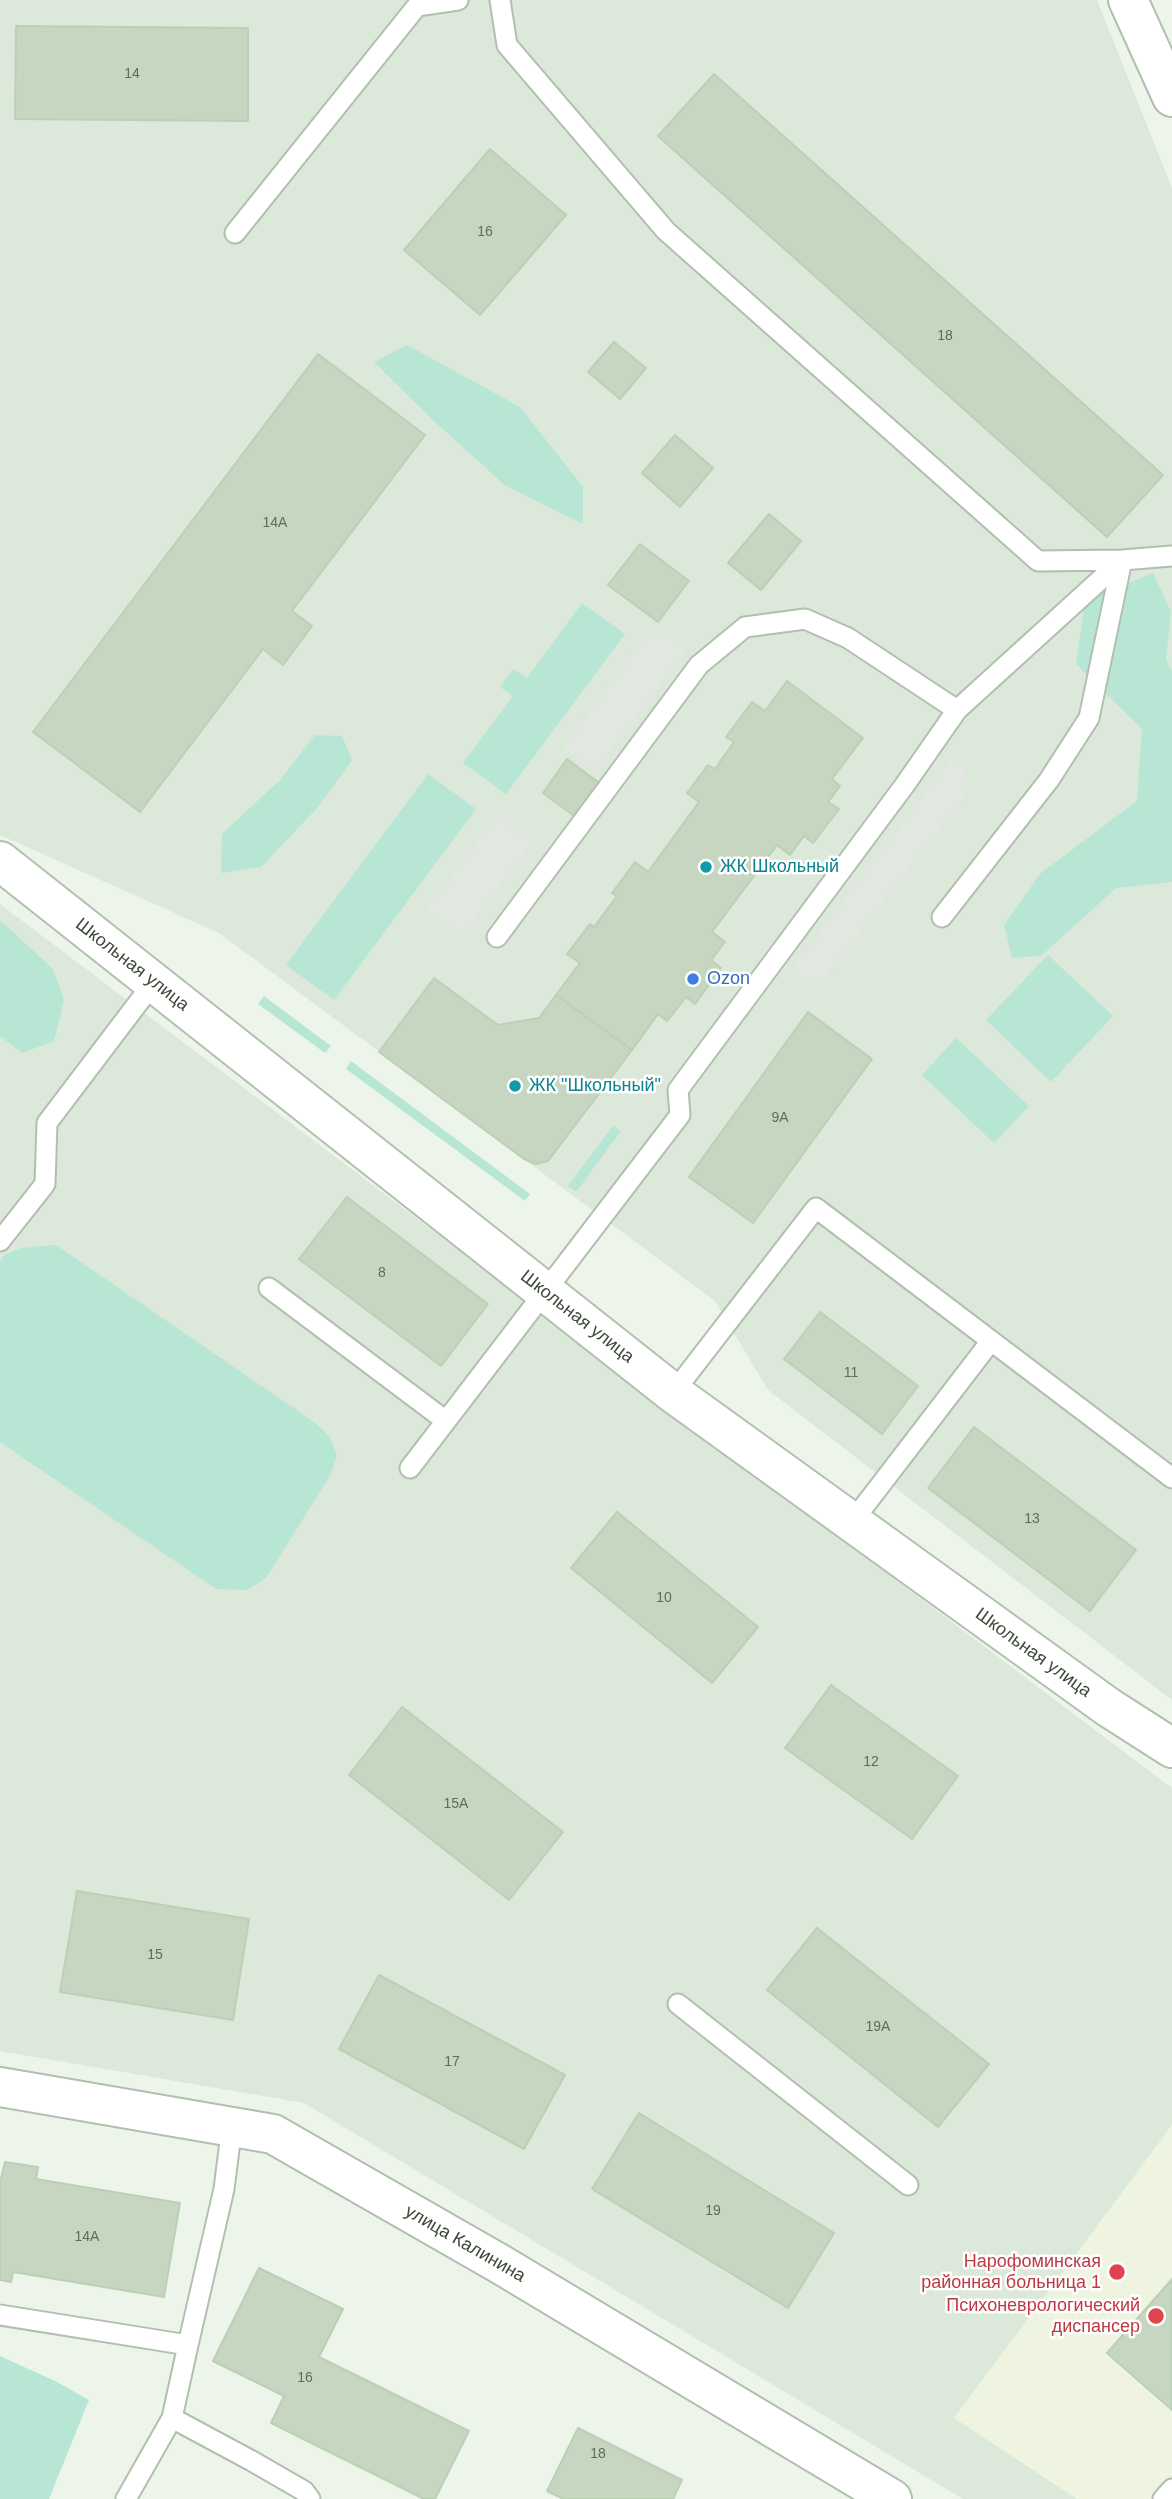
<!DOCTYPE html>
<html>
<head>
<meta charset="utf-8">
<style>
  body { margin:0 }
  canvas { display:block; background:#edf5eb }
</style>
</head>
<body>
<canvas width="1172" height="2499"></canvas>
<script>
const ctx = document.querySelector('canvas').getContext('2d');
ctx.lineJoin = 'round';
function fill(path, color) {
  ctx.fillStyle = color;
  ctx.fill(path, 'evenodd');
}
function shape(rows) {
  const path = new Path2D();
  for (const r of rows) {
    path.moveTo(r[0], r[1]);
    for (let i = 2; i < r.length; i += 2) path.lineTo(r[i], r[i + 1]);
  }
  return path;
}
function trace(path, color, width, dash) {
  ctx.strokeStyle = color;
  ctx.lineWidth = width;
  ctx.lineCap = dash ? 'butt' : 'round';
  ctx.setLineDash(dash || []);
  ctx.stroke(path);
}
function label(font, color, halo, rows, align = 'center') {
  ctx.font = font + ' Helvetica,sans-serif';
  ctx.lineWidth = 5;
  ctx.setLineDash([]);
  ctx.textBaseline = 'middle';
  ctx.strokeStyle = halo;
  ctx.fillStyle = color;
  for (const [text, x, y, turn = 0] of rows) {
    ctx.save();
    ctx.translate(x, y);
    ctx.rotate((+turn || 0) * Math.PI / 180);
    ctx.textAlign = isNaN(turn) ? turn : align;
    if (halo) ctx.strokeText(text, 0, 0);
    ctx.fillText(text, 0, 0);
    ctx.restore();
  }
}
const residential = shape([
  [0,0,1097,0,1172,188,1172,1700,768,1390,715,1301,219,933,0,835],
  [0,904,1172,1788,1172,2499,963,2499,304,2103,0,2051]
]);
const medical = shape([
  [1172,2125,1172,2499,1077,2499,954,2418]
]);
const green = shape([
  [407,345,520,407,583,487,583,524,506,486,435,422,374,362],
  [1153,573,1171,612,1166,659,1172,671,1172,882,1116,888,1041,956,1012,958,1004,925,1040,874,1137,801,1142,729,1076,664,1085,601],
  [582,603,625,634,506,794,463,763,513,696,500,687,513,669,527,678],
  [315,735,342,736,352,760,318,807,261,867,221,873,222,834,280,780],
  [428,774,476,809,334,1000,286,965],
  [0,920,53,969,64,1000,54,1041,22,1053,0,1036],
  [1048,955,1113,1016,1051,1082,986,1020],
  [264,996,331,1046,325,1053,258,1004],
  [956,1038,1029,1106,994,1143,922,1075],
  [351,1061,530,1194,525,1201,346,1069],
  [613,1126,621,1131,576,1192,568,1186],
  [56,1245,314,1422,330,1437,337,1455,331,1474,266,1578,247,1590,216,1589,0,1442,0,1262,4,1255,21,1248],
  [0,2356,55,2381,89,2400,49,2499,0,2499]
]);
const parking = shape([
  [654,626,686,650,595,772,563,748],
  [955,754,972,786,826,976,785,978],
  [497,816,532,842,462,936,427,910]
]);
const building = shape([
  [16,26,248,28,248,121,15,119,16,26],
  [714,74,1163,475,1107,537,658,136,714,74],
  [490,149,566,215,480,315,404,250,490,149],
  [614,342,646,368,620,399,588,372,614,342],
  [318,354,425,435,292,611,312,626,283,665,263,649,140,812,33,732,318,354],
  [675,435,713,468,680,507,642,473,675,435],
  [769,514,801,541,761,590,728,563,769,514],
  [640,544,689,581,658,622,608,585,640,544],
  [787,681,863,738,832,779,840,786,828,802,839,809,813,843,804,836,790,855,777,845,712,932,725,942,711,960,721,968,695,1004,686,997,667,1021,658,1014,632,1050,556,995,580,963,567,954,590,924,594,927,617,896,612,893,635,862,648,872,699,802,687,793,708,765,715,769,734,742,726,737,752,702,765,711,787,681],
  [567,759,602,785,577,818,543,793,567,759],
  [434,978,498,1025,539,1018,556,995,632,1050,548,1161,536,1164,524,1159,379,1052,434,978],
  [808,1012,872,1059,753,1223,689,1177,808,1012],
  [347,1197,488,1304,441,1366,299,1259,347,1197],
  [820,1312,918,1386,882,1434,784,1359,820,1312],
  [974,1427,1136,1550,1090,1611,928,1488,974,1427],
  [617,1512,758,1627,712,1683,571,1568,617,1512],
  [831,1685,958,1776,912,1839,785,1748,831,1685],
  [402,1707,563,1832,509,1900,349,1775,402,1707],
  [77,1891,249,1919,233,2020,60,1992,77,1891],
  [817,1928,989,2064,938,2127,767,1990,817,1928],
  [379,1975,565,2075,524,2149,339,2049,379,1975],
  [639,2113,834,2233,788,2308,592,2189,639,2113],
  [5,2162,38,2167,36,2179,180,2203,164,2297,13,2272,11,2282,0,2280,0,2183,5,2162],
  [259,2268,343,2309,319,2357,469,2431,435,2499,424,2499,271,2423,284,2396,213,2361,259,2268],
  [1172,2279,1172,2410,1107,2353,1172,2279],
  [578,2428,682,2480,673,2499,563,2499,547,2491,578,2428]
]);
const service = shape([
  [500,0,507,45,666,231,1038,561,1122,560,1172,556],
  [235,233,417,6,458,0],
  [942,917,1049,780,1089,718,1122,560],
  [497,937,699,665,745,627,805,619,848,638,957,710],
  [0,1241,45,1184,47,1123,154,982],
  [269,1288,446,1421,680,1115,678,1090,904,786,957,710,1122,560],
  [673,1393,816,1208,1172,1478],
  [410,1468,446,1421],
  [852,1522,991,1341],
  [678,2004,908,2185],
  [0,2315,188,2345,224,2189,232,2126],
  [172,2418,252,2461,304,2491,310,2499],
  [126,2499,172,2418,188,2345],
  [1163,2499,1172,2489]
]);
const minor = shape([
  [1128,0,1172,97],
  [0,861,673,1393,1108,1707,1172,1748]
]);
const tertiary = shape([
  [0,2087,273,2134,500,2264,892,2499]
]);
const markers = [
  [706,867,7,"#0f9aa8"],
  [693,979,7,"#3f7fe0"],
  [515,1086,7,"#0f9aa8"],
  [1117,2272,9,"#e0444e"],
  [1156,2316,9,"#e0444e"]
];
const numberNames = [
  ["14",132,74],
  ["16",485,232],
  ["18",945,336],
  ["14А",275,523],
  ["9А",780,1118],
  ["8",382,1273],
  ["11",851,1373],
  ["13",1032,1519],
  ["10",664,1598],
  ["12",871,1762],
  ["15А",456,1804],
  ["15",155,1955],
  ["19А",878,2027],
  ["17",452,2062],
  ["19",713,2211],
  ["14А",87,2237],
  ["16",305,2378],
  ["18",598,2454]
];
const cultureNames = [
  ["ЖК Школьный",720,867],
  ["ЖК \"Школьный\"",529,1086]
];
const streetNames = [
  ["Школьная улица",132,965,38],
  ["Школьная улица",577,1317,38],
  ["Школьная улица",1033,1653,36],
  ["улица Калинина",465,2244,30]
];
const shopNames = [
  ["Ozon",707,979]
];
const healthNames = [
  ["Нарофоминская",1101,2262],
  ["районная больница 1",1101,2283],
  ["Психоневрологический",1140,2306],
  ["диспансер",1140,2327]
];
fill(residential, '#dce8da');
fill(medical, '#eef4e0');
fill(green, '#b7e6d4');
fill(parking, '#e3e7e2');
fill(building, '#c6d6c1');
trace(building, '#bbd0b5', 2);
trace(service, '#b1c0ae', 23);
trace(minor, '#b1c0ae', 42);
trace(tertiary, '#b1c0ae', 42);
trace(service, '#fff', 19);
trace(minor, '#fff', 38);
trace(tertiary, '#fff', 38);
for (const [x, y, r, color] of markers) {
  const dot = new Path2D();
  dot.arc(x, y, r, 0, 2 * Math.PI);
  ctx.fillStyle = color;
  ctx.fill(dot);
  trace(dot, '#fff', 2.5);
}
label('14px', '#5f6c5b', null, numberNames);
label('18px', '#0d838f', '#fff', cultureNames, 'left');
label('18px', '#3d4939', '#fff', streetNames);
label('18px', '#366cbe', '#fff', shopNames, 'left');
label('18px', '#be3a42', '#fff', healthNames, 'right');
</script>
</body>
</html>
